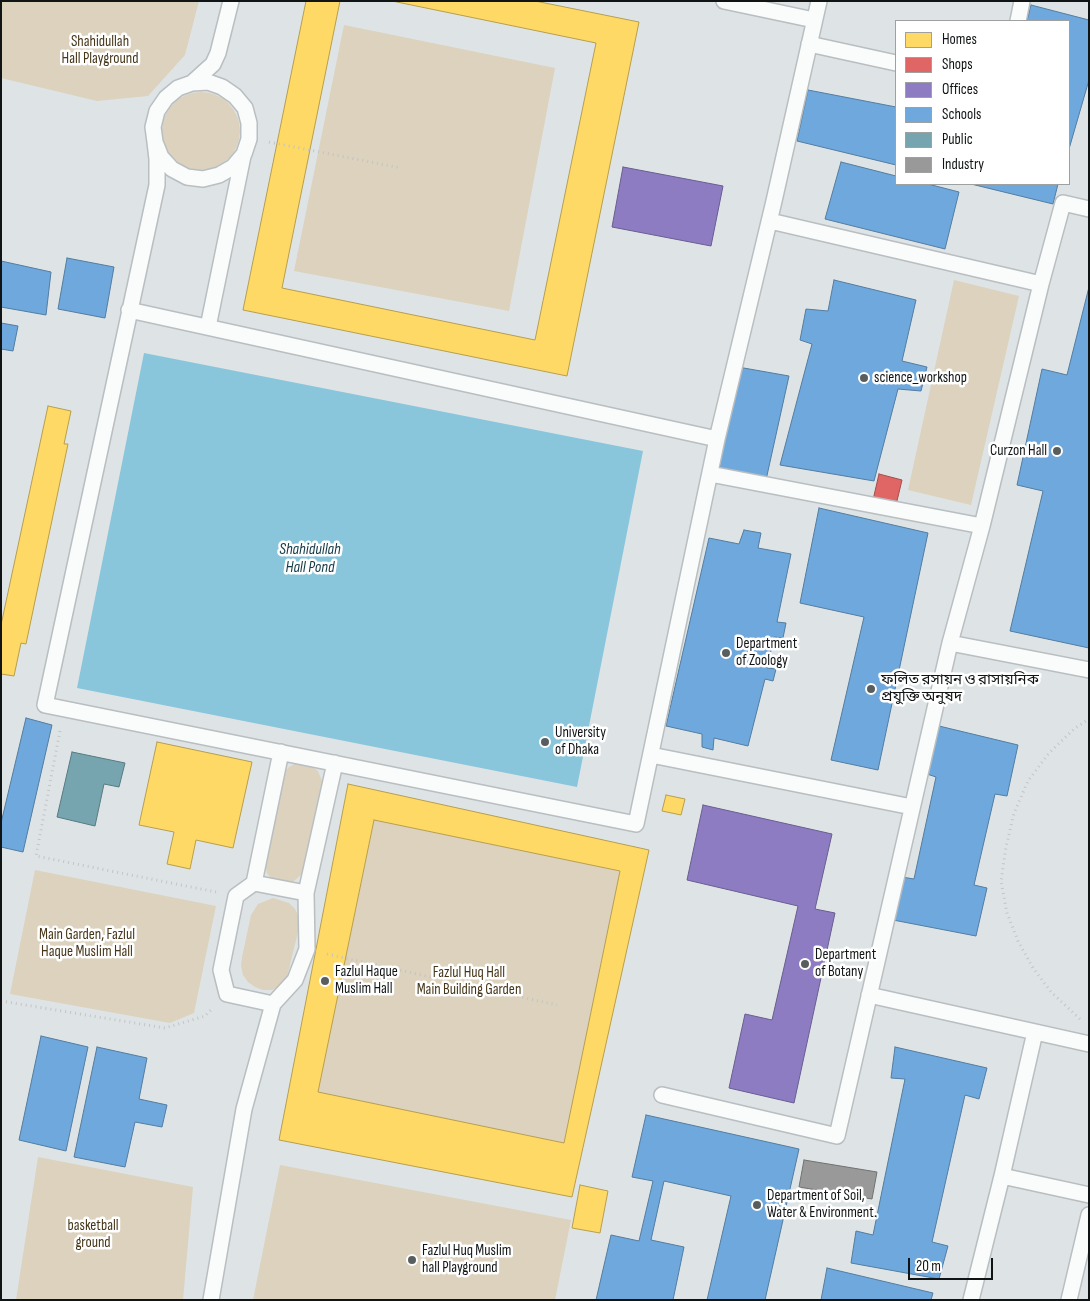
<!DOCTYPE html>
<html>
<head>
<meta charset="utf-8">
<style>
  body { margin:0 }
  #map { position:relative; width:1090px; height:1301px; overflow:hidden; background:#dee4e6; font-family:"Sofia Sans Condensed",sans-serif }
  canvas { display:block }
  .frame { position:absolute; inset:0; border:2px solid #101415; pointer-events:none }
  .legend { position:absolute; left:895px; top:20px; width:175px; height:165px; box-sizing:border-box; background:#fff; border:1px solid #9fa1a1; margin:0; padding:6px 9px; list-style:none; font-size:15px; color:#101415 }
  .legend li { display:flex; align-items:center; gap:10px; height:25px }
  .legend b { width:25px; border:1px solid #9fa1a1 }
  .scale { position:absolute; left:908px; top:1258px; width:85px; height:22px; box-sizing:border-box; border:2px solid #101415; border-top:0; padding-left:6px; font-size:15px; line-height:18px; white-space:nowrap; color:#101415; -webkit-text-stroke:4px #fff; paint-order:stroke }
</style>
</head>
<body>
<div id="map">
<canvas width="1090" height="1301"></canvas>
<div class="frame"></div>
<ul class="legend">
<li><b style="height:14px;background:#ffd966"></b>Homes</li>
<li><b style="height:14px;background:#e06666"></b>Shops</li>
<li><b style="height:14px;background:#8e7cc3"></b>Offices</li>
<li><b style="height:14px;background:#6fa8dc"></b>Schools</li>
<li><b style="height:14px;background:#76a5af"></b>Public</li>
<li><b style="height:14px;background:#999"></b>Industry</li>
</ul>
<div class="scale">20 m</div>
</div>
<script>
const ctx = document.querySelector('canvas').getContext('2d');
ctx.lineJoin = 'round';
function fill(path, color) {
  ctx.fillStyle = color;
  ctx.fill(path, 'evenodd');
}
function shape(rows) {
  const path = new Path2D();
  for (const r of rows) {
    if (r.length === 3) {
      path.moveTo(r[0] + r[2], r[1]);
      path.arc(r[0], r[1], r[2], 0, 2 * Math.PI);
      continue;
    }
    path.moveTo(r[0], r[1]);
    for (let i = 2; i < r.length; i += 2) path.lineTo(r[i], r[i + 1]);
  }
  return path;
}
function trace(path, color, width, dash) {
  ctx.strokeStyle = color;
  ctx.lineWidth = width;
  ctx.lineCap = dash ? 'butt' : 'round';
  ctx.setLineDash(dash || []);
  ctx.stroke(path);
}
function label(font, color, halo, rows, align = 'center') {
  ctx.font = font + ' "Sofia Sans Condensed","Noto Sans Bengali",sans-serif';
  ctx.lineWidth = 5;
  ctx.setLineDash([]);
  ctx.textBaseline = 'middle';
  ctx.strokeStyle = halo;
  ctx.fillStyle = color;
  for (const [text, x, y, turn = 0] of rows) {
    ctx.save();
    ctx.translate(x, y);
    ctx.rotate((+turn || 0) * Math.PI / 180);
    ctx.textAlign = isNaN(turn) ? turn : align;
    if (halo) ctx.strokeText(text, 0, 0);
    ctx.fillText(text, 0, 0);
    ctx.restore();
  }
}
const green = shape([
  [1,1,199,1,185,55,148,96,97,101,1,78],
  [344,25,555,68,509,311,294,271],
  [201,131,39],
  [954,280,1019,296,971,505,908,490],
  [298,762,309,764,318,771,322,781,302,874,294,881,283,884,272,880,267,873,265,864,283,774,289,767],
  [374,820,620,871,564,1143,318,1092],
  [35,870,216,906,194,1013,170,1023,10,994],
  [273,898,289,903,295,909,298,915,300,924,286,981,280,986,272,990,263,990,255,987,248,982,243,975,241,966,242,957,251,915,258,904],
  [38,1157,193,1187,183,1300,16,1300],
  [280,1165,571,1220,555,1300,253,1300]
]);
const water = shape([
  [144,353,643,451,577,787,77,688]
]);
const homes = shape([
  [306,1,340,1,282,288,535,340,596,43,392,1,535,1,639,22,567,376,243,310,306,1],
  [48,406,71,411,64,444,68,444,26,644,21,643,14,676,1,674,1,625,48,406],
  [157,742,252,762,233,848,196,840,190,869,167,864,174,832,139,825,157,742],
  [348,784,649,850,572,1197,279,1140,348,784],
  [374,820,620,871,564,1143,318,1092,374,820],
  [666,795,685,799,681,815,662,811,666,795],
  [580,1185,608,1191,600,1233,572,1228,580,1185]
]);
const shops = shape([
  [879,474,902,480,896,505,873,500,879,474]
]);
const offices = shape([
  [623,167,723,186,711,246,612,227,623,167],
  [703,805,832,834,815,909,835,913,794,1103,729,1088,745,1014,772,1020,798,906,687,880,703,805]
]);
const schools = shape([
  [1031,5,1089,20,1089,80,1069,149,1069,21,1027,21,1031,5],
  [808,90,896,107,896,165,797,141,808,90],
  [841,162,896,176,896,184,928,184,959,192,945,249,825,219,841,162],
  [971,184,1058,184,1053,204,971,184],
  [67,258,114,267,105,318,58,309,67,258],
  [1,261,51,272,46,315,1,307,1,261],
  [834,280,916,300,902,361,927,367,921,391,898,389,874,481,780,465,812,344,800,340,806,309,828,311,834,280],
  [1089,287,1089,648,1010,631,1043,491,1017,485,1042,369,1067,375,1089,287],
  [1,323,18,326,13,351,1,349,1,323],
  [738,367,789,376,766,480,719,471,738,367],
  [819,508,928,533,878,770,831,760,864,617,800,603,819,508],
  [744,530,761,533,758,548,791,554,777,622,786,623,783,638,774,637,767,668,776,669,773,681,765,679,748,746,714,738,713,750,702,747,702,734,666,726,709,538,739,544,744,530],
  [26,718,52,725,23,852,1,847,1,823,26,718],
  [939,726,1018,745,1007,796,995,794,974,885,987,888,976,936,893,920,902,877,914,879,936,777,927,774,939,726],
  [41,1036,88,1047,66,1151,19,1140,41,1036],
  [97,1047,147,1058,139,1099,167,1105,162,1127,135,1122,125,1167,74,1157,97,1047],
  [895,1047,987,1068,979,1099,965,1095,932,1242,948,1246,939,1279,851,1263,856,1231,873,1235,905,1079,891,1078,895,1047],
  [646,1115,799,1149,765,1300,707,1300,731,1196,664,1181,651,1240,684,1247,673,1300,596,1300,611,1235,639,1241,653,1181,632,1177,646,1115],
  [827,1268,933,1293,931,1300,821,1300,827,1268]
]);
const public = shape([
  [72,752,125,763,119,787,104,784,95,826,57,817,72,752]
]);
const industry = shape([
  [804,1160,877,1172,872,1199,799,1187,804,1160]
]);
const path = shape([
  [269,142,401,168],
  [60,731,36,856,216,892],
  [327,954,557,1005],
  [1,1001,165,1028,205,1016,213,1008],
  [1080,1019,1051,992,1033,968,1018,941,1007,913,1001,881,1006,847,1014,813,1028,781,1049,753,1074,729,1089,719]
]);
const service = shape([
  [724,1,814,20],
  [1018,21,1022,1],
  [809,44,896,63],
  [192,83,208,82,222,87,235,96,245,108,249,123,249,139,244,154,233,167,219,175,203,179,187,177,172,169,161,157,155,142,153,127,157,111,166,98,178,88,192,83,213,64,218,53,231,1],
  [155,142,157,159,157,185,45,705,636,824,717,439,774,201,819,1],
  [770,221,1041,284],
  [129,310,717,439],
  [208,327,243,156],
  [710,474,982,526],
  [950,643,1089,670],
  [651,755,912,807],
  [254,883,281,752],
  [306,893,335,763],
  [869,995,1089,1044],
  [662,1095,837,1136,950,643,982,526,1041,284,1063,203,1089,209],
  [1002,1176,1089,1195],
  [211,1300,244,1109,273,1004,227,994,221,970,236,896,254,883,306,893,307,949,295,980,273,1004],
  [971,1300,1002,1176,1035,1032],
  [1069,1300,1089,1215]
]);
const markers = [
  [864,378,5,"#585d5e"],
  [1057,451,5,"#585d5e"],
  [726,653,5,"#585d5e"],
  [871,689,5,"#585d5e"],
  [545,742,5,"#585d5e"],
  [805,964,5,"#585d5e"],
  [325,981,5,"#585d5e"],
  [757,1205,5,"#585d5e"],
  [412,1260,5,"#585d5e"]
];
const parkNames = [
  ["Shahidullah",100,42],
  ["Hall Playground",100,59],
  ["Main Garden, Fazlul",87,935],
  ["Haque Muslim Hall",87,952],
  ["Fazlul Huq Hall",469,973],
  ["Main Building Garden",469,990],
  ["basketball",93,1226],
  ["ground",93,1243]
];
const poiNames = [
  ["science_workshop",874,378],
  ["Curzon Hall",1047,451,"right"],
  ["Department",736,644],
  ["of Zoology",736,661],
  ["ফলিত রসায়ন ও রাসায়নিক",881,680],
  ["প্রযুক্তি অনুষদ",881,697],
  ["University",555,733],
  ["of Dhaka",555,750],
  ["Department",815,955],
  ["of Botany",815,972],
  ["Fazlul Haque",335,972],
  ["Muslim Hall",335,989],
  ["Department of Soil,",767,1196],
  ["Water & Environment.",767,1213],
  ["Fazlul Huq Muslim",422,1251],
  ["hall Playground",422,1268]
];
const waterNames = [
  ["Shahidullah",310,550],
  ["Hall Pond",310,568]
];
fill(green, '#dcd2bd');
fill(water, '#89c6db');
fill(homes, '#ffd966');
trace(homes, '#b79e4e', 1);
fill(shops, '#e06666');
trace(shops, '#a24d4e', 1);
fill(offices, '#8e7cc3');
trace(offices, '#685d8f', 1);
fill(schools, '#6fa8dc');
trace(schools, '#527ca0', 1);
fill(public, '#76a5af');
trace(public, '#577a81', 1);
fill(industry, '#999');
trace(industry, '#707171', 1);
trace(service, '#b9bec0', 18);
trace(path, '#c3c4c5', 3, [1, 4]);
trace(service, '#fafbfb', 15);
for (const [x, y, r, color] of markers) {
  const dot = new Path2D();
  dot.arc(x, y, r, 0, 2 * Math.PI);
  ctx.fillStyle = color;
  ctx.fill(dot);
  trace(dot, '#fff', 2);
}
label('15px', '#463619', '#fff', parkNames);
label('15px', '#101415', '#fff', poiNames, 'left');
label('italic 16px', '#123946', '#fff', waterNames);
</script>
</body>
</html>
